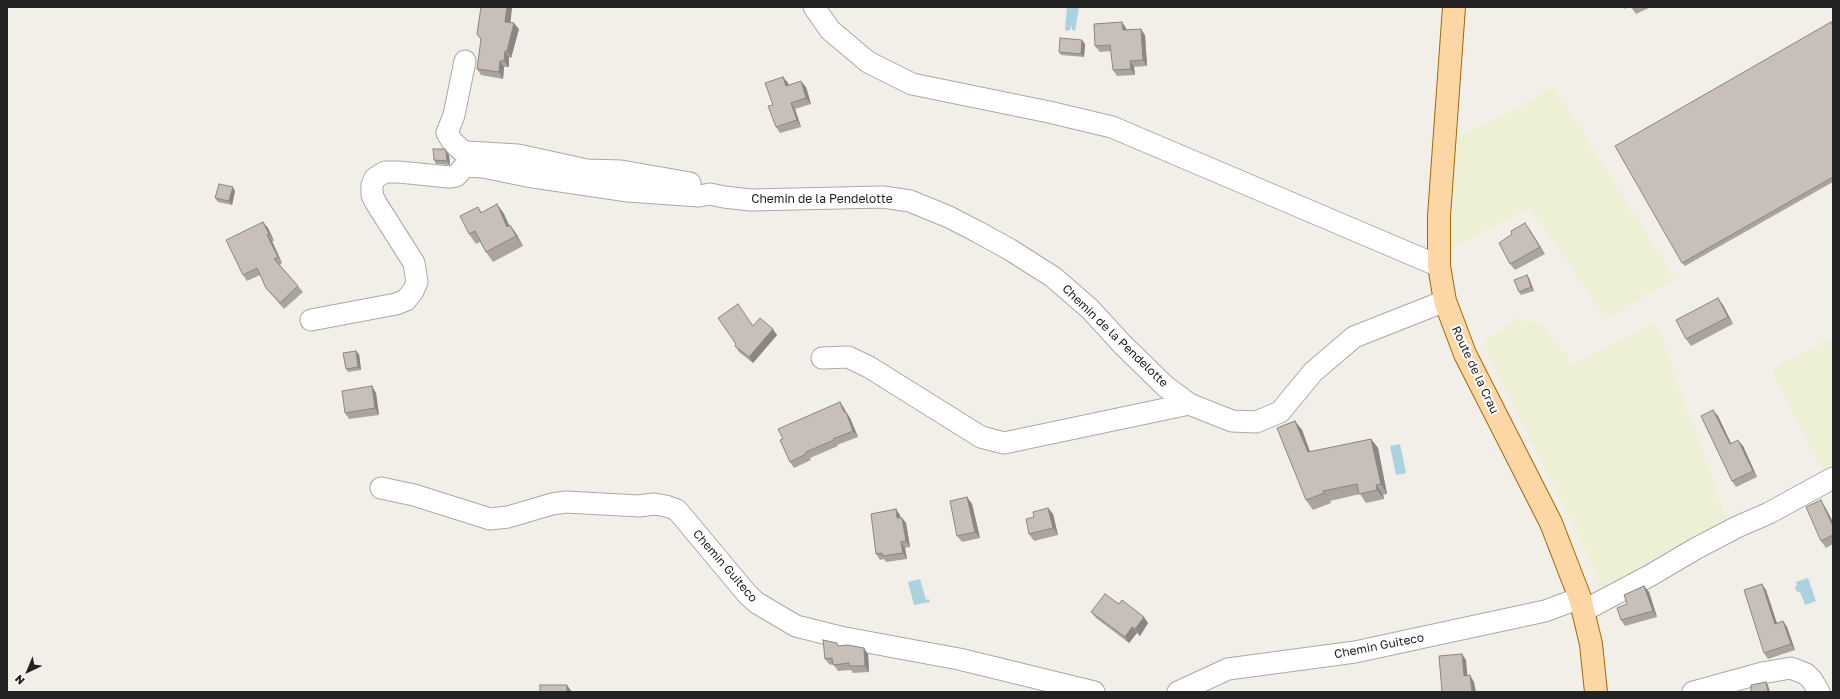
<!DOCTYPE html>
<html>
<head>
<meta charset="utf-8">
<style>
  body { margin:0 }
  #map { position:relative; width:1840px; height:699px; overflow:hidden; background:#f2efe9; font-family:"Golos Text",sans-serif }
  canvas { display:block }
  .frame { position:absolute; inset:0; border:8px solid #222; pointer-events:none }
  .north { position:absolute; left:8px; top:651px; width:40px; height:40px; -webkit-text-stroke:3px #fff; paint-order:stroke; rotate:224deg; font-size:11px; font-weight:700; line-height:16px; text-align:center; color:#222 }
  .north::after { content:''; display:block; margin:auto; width:14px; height:18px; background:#222; clip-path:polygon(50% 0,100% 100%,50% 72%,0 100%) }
</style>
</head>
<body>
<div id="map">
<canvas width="1840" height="699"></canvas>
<div class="frame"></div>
<div class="north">N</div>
</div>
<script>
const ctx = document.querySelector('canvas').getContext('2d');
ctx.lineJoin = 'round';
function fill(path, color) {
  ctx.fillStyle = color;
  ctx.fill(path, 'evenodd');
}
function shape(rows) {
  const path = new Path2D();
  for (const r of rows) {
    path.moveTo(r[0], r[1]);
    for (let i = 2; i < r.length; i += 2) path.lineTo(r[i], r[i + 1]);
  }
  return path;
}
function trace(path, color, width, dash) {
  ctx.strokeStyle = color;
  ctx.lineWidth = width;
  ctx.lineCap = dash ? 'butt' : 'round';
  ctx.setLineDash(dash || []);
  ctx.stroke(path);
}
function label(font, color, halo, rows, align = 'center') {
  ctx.font = font + ' "Golos Text",sans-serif';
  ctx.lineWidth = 4;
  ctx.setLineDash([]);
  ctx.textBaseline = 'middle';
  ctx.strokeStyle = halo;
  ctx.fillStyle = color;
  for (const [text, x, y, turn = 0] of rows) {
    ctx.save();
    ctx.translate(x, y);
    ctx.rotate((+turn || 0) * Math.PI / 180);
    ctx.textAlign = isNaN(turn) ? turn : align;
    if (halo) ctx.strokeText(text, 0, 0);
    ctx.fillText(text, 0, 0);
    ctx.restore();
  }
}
const farmland = shape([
  [1554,87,1675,279,1606,319,1531,209,1451,248,1455,140],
  [1516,318,1544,325,1572,365,1656,322,1728,522,1605,593,1484,344],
  [1833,336,1833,470,1825,474,1772,370]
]);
const water = shape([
  [1067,7,1079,7,1075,31,1072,30,1072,25,1070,30,1066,31,1065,29],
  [1400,444,1406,473,1396,475,1390,446],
  [1808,578,1816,601,1805,605,1800,592,1797,592,1795,588,1797,584,1796,582],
  [920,579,926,600,929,599,930,602,914,605,908,582]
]);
const minor = shape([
  [814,7,830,30,868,62,912,84,1049,112,1112,127,1439,266],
  [465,61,454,115,447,133,452,141,461,150,467,152,518,155,587,170,621,171,690,183],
  [311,320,396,304,406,300,413,291,417,282,414,263,376,203,372,195,372,185,375,178,385,172,399,172,449,177,456,176,465,166,483,167,527,176,628,191,699,196,710,194,724,197,751,200,883,197,910,201,949,217,978,232,1009,249,1053,277,1090,309,1122,344,1165,386,1189,404,1232,421,1256,422,1280,412,1313,372,1354,337,1445,301],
  [822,358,848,357,869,367,981,437,1004,443,1189,404],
  [381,488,414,495,490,519,508,517,552,504,566,502,639,506,654,504,666,506,677,510,748,595,757,603,796,626,840,637,959,659,1094,692],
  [1583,611,1651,575,1695,549,1737,527,1769,513,1833,478],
  [1178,692,1228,669,1355,652,1545,611,1580,598],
  [1693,692,1762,673,1791,668,1806,674,1812,680,1819,692]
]);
const major = shape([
  [1454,7,1439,216,1439,266,1445,301,1465,354,1551,523,1580,598,1591,644,1596,692]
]);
const wall = shape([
  [481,7,512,7,510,23,519,29,511,58,509,57,509,67,504,67,503,79,481,75,477,69,481,40,477,34],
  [1623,7,1629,7,1624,9],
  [1631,7,1651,7,1636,14],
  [1833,25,1833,182,1685,266,1682,263],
  [1126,28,1127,30,1145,35,1147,66,1134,67,1135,75,1117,76,1113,70,1111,51,1100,52,1095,46],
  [1085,44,1084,57,1061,55,1059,52],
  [783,77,788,83,788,85,806,87,811,104,795,109,801,127,780,133,776,127,773,105],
  [446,151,449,155,450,165,436,164,434,160],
  [235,191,232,205,218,202,215,198],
  [497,204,504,214,509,226,510,225,517,235,523,246,493,262,486,252,480,242,476,244,469,234,478,207,482,213],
  [263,222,268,228,274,241,272,241,282,263,280,265,298,286,303,292,284,309,271,294,266,288,260,275,247,281,243,275],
  [1530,230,1545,254,1515,270,1510,264],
  [1529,278,1534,291,1521,295,1519,292],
  [1723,305,1733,324,1691,346,1686,339],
  [753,326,777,335,753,363,739,352,735,346],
  [359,354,361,370,348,372,346,369],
  [376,393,379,415,349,419,345,413],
  [840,402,850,418,858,437,837,445,838,446,810,458,811,460,794,468,790,462,783,439],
  [1718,416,1731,443,1743,446,1757,477,1736,487,1732,481],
  [1295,421,1302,430,1310,452,1371,439,1378,448,1387,494,1383,495,1384,499,1366,503,1360,494,1330,501,1331,503,1313,510,1306,500],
  [967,497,972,504,980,538,962,542,957,536],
  [1821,500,1825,507,1833,522,1833,544,1826,548,1821,541],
  [1048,508,1053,514,1058,535,1034,541,1029,534,1034,517],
  [900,515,901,518,902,518,906,523,910,547,905,548,907,559,886,562,884,559,880,560,876,554],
  [1644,586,1649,592,1657,617,1625,626,1621,620,1627,604],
  [1766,590,1777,623,1783,621,1787,627,1795,650,1768,659,1764,653],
  [1119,604,1144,617,1148,623,1140,636,1137,633,1129,643,1096,618,1091,612],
  [839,646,868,654,869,672,853,673,851,670,838,671,833,664,830,665,825,659]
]);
const shadedWall = shape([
  [507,7,512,7,510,28,505,22],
  [1122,22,1126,28,1127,36,1123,30],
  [514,23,519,29,511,58,507,51],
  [1141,29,1145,35,1147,66,1143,60],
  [1082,40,1085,44,1084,57,1081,54],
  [505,51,509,57,509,67,504,61],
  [500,61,504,67,503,79,499,72],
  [1130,61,1134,67,1135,75,1131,69],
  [783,77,788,83,791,92,786,86],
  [801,81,806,87,811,104,806,98],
  [791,103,795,109,801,127,797,120],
  [446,151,449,155,450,165,447,161],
  [233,187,235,191,232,205,229,201],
  [497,204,504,214,514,236,507,227],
  [263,222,268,228,274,241,269,234],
  [1525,223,1530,230,1545,254,1540,247],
  [510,225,517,235,523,246,516,236],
  [267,235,272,241,282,263,278,257],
  [1527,275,1529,278,1534,291,1531,287],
  [1718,298,1723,305,1733,324,1728,317],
  [773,329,777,335,753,363,749,357],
  [356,351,359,354,361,370,358,367],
  [372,386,376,393,379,415,375,408],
  [840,402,844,408,848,418,844,412],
  [1713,410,1718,416,1734,450,1730,444],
  [846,412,850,418,858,437,853,431],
  [1295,421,1302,430,1314,462,1308,452],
  [1371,439,1378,448,1387,494,1381,484],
  [1738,440,1743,446,1757,477,1753,471],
  [1376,485,1383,495,1384,499,1377,490],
  [1323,491,1330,501,1331,503,1324,493],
  [967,497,972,504,980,538,975,532],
  [1821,500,1825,507,1833,522,1833,526],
  [1048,508,1053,514,1058,535,1053,528],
  [896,509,900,515,901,524,897,518],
  [902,518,906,523,910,547,906,541],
  [901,542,905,548,907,559,903,553],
  [1762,584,1766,590,1779,630,1775,624],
  [1644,586,1649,592,1657,617,1653,611],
  [1144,617,1148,623,1140,636,1135,629],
  [1783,621,1787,627,1795,650,1791,644],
  [1132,627,1137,633,1129,643,1125,637],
  [864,648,868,654,869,672,865,666],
  [1462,654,1466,660,1468,682,1464,676],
  [1470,675,1474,682,1476,692,1472,692],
  [1766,682,1768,685,1770,692,1768,692],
  [567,685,572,692,567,692]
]);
const building = shape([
  [481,7,507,7,505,22,514,23,507,51,505,51,504,61,500,61,499,72,477,69,481,39,477,34,481,7],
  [1122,22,1123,30,1141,29,1143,60,1130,61,1131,69,1113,70,1110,45,1095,46,1094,24,1122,22],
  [1831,22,1833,26,1833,177,1682,263,1615,146,1831,22],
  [1060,38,1082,40,1081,54,1059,52,1060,38],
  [783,77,786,86,801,81,806,98,791,103,797,120,776,127,768,106,773,105,765,83,783,77],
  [433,149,445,149,446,151,447,161,434,160,433,149],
  [219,184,233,187,229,201,215,198,219,184],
  [497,204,507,227,510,225,516,236,486,252,475,231,469,234,460,216,478,207,481,213,497,204],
  [263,222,269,234,267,235,278,257,274,259,298,286,280,303,266,288,257,268,243,275,226,240,263,222],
  [1525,223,1540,247,1510,264,1499,243,1512,234,1511,231,1525,223],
  [1527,275,1531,287,1519,292,1514,280,1527,275],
  [1718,298,1728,317,1686,339,1676,320,1718,298],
  [738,304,753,326,760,318,773,329,749,357,735,346,736,344,718,318,738,304],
  [356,351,358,367,346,369,343,353,356,351],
  [372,386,375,408,345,413,342,391,372,386],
  [840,402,844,412,846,412,853,431,833,439,834,440,806,452,806,454,790,462,780,440,783,439,778,429,840,402],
  [1713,410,1730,444,1738,440,1753,471,1732,481,1701,416,1713,410],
  [1295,421,1308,452,1371,439,1381,484,1376,485,1377,490,1359,494,1357,484,1323,491,1324,493,1306,500,1277,428,1295,421],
  [967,497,975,532,957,536,950,501,967,497],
  [1821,500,1833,526,1833,535,1821,541,1806,507,1821,500],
  [1048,508,1053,528,1029,534,1026,519,1034,517,1033,512,1048,508],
  [896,509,897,518,902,518,906,541,901,542,903,553,882,556,882,553,876,554,871,514,896,509],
  [1762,584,1775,624,1783,621,1791,644,1764,653,1744,590,1762,584],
  [1644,586,1653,611,1621,620,1617,608,1627,604,1624,595,1644,586],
  [1105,594,1119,604,1122,600,1144,617,1135,629,1132,627,1125,637,1091,612,1105,594],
  [823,640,837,643,838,646,848,645,864,648,865,666,849,666,849,663,833,665,832,658,825,659,823,640],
  [1462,654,1464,676,1470,675,1472,692,1442,692,1439,656,1462,654],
  [1766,682,1768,692,1751,692,1751,685,1766,682],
  [540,685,567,685,567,692,540,692,540,685]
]);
const streetNames = [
  ["Chemin de la Pendelotte",822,199],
  ["Chemin de la Pendelotte",1115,336,44],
  ["Route de la Crau",1475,370,65],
  ["Chemin Guiteco",725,566,49],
  ["Chemin Guiteco",1379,646,-11]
];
fill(farmland, '#eef0d5');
fill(water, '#aad3df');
trace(minor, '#a9a9a9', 23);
trace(major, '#a06b00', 24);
trace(minor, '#fff', 21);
trace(major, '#fcd6a4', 22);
fill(wall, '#aba49e');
fill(shadedWall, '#8b8681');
fill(building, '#c7bfb8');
trace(building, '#8b8681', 1);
label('12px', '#222', '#fff', streetNames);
</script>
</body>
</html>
